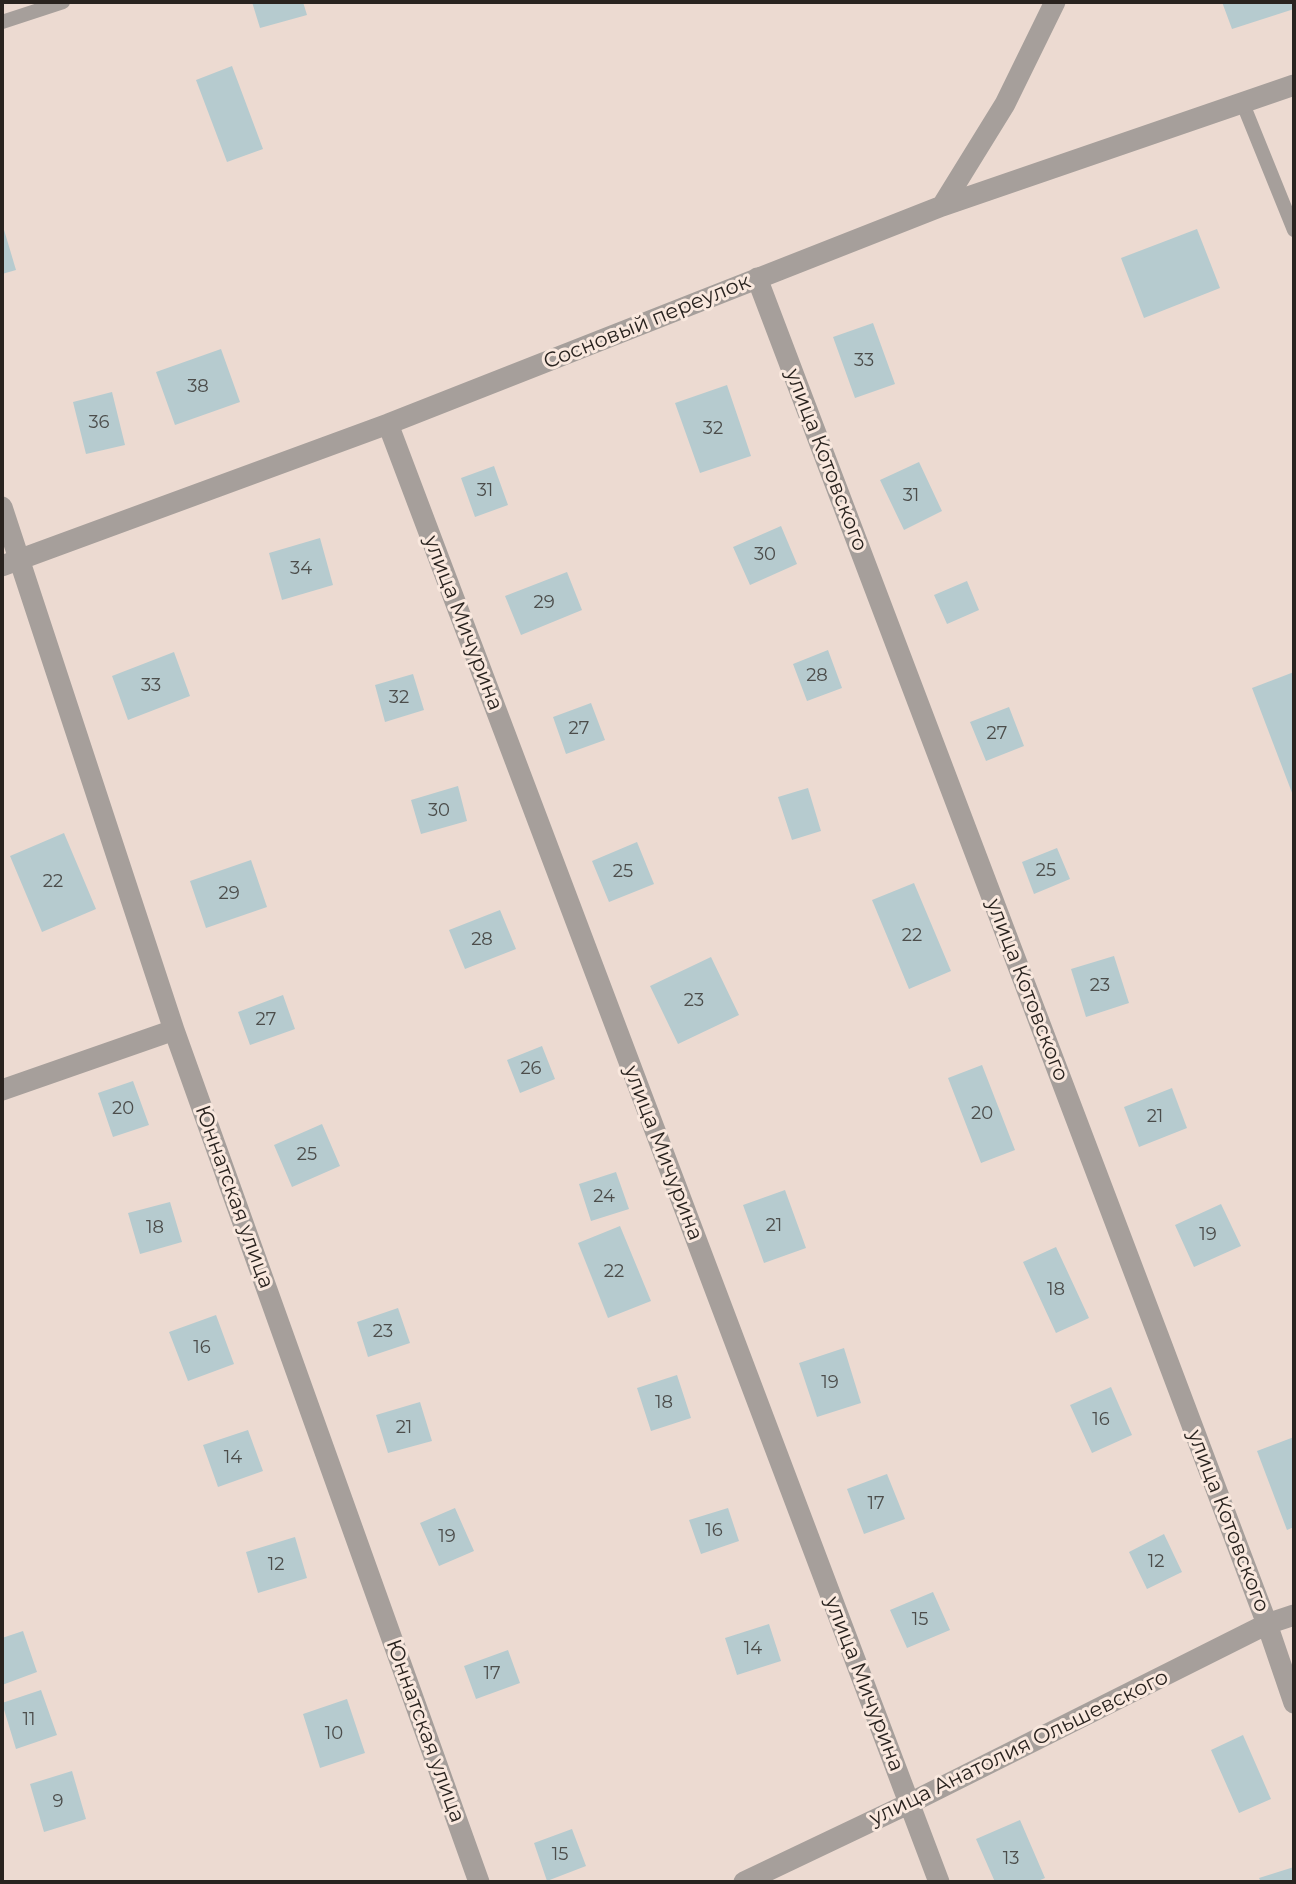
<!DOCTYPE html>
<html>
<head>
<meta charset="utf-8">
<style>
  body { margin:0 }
  #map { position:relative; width:1296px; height:1884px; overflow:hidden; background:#ecdad1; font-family:Montserrat,sans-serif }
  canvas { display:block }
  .frame { position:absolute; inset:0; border:4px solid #29231f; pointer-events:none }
</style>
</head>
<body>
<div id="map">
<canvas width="1296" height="1884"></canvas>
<div class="frame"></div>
</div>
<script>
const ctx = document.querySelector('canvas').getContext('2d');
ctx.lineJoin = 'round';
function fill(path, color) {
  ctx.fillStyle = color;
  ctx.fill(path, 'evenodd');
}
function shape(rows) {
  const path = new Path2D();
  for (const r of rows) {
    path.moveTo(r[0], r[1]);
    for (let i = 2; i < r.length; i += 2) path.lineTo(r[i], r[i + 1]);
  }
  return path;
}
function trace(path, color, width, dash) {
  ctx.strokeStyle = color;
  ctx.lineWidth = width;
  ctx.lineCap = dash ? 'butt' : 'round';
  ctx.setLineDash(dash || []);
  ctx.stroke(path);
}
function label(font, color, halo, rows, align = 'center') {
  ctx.font = font + ' Montserrat,sans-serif';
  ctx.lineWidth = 6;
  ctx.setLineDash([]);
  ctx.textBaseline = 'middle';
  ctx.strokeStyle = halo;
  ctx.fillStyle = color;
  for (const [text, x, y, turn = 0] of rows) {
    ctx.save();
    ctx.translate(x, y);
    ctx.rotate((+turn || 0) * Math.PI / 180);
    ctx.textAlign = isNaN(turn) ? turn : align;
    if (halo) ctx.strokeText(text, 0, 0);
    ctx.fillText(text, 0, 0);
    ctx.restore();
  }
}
const building = shape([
  [252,2,303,2,307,15,260,28],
  [1222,2,1294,2,1294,9,1232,29],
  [232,66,263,149,227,162,196,80],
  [2,223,16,270,2,274],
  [1197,229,1220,288,1144,318,1121,258],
  [873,323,895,384,855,398,833,337],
  [221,349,240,402,175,425,156,372],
  [727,385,751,456,700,473,675,403],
  [112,392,125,445,86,454,73,402],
  [919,462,942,511,904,530,880,480],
  [494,466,508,505,475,517,461,478],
  [781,526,797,564,750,585,733,547],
  [320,538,333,585,282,600,269,553],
  [567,572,582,610,521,635,505,596],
  [967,581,979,610,947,624,934,595],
  [828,650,842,688,807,701,793,664],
  [174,652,190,696,128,720,112,676],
  [1294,672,1294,798,1252,688],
  [413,674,424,710,385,722,375,685],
  [591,703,605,740,566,754,553,717],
  [1009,707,1024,746,986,761,970,722],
  [458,786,467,821,421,834,411,800],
  [808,788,821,831,792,840,778,797],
  [64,833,96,909,42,932,10,856],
  [637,842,654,884,609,902,592,861],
  [1057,848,1070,879,1034,894,1022,862],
  [251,860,267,907,206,928,190,881],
  [914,883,951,971,909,989,872,900],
  [500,910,516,949,465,969,449,930],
  [1114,956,1129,1003,1086,1017,1071,969],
  [711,957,739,1015,678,1044,650,986],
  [283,995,295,1029,250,1045,238,1012],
  [542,1046,555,1079,520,1093,507,1060],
  [982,1065,1015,1150,981,1163,948,1078],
  [133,1081,149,1125,113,1137,98,1093],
  [1172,1088,1187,1128,1139,1147,1124,1107],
  [322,1124,340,1166,292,1187,274,1145],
  [616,1172,629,1209,591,1221,579,1184],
  [785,1190,806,1248,764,1263,743,1205],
  [170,1202,182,1242,140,1254,128,1213],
  [1221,1204,1241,1246,1194,1267,1175,1225],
  [620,1226,651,1301,608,1318,578,1243],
  [1056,1247,1089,1318,1056,1333,1023,1262],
  [398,1308,410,1343,368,1357,357,1322],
  [216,1315,234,1364,188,1381,169,1332],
  [844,1348,861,1403,817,1417,799,1363],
  [677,1375,691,1418,651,1431,637,1388],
  [1111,1387,1132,1435,1092,1453,1070,1405],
  [420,1402,432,1441,388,1453,376,1415],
  [248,1430,263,1471,218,1487,203,1445],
  [1294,1437,1294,1527,1287,1530,1257,1451],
  [887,1474,905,1519,864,1534,847,1489],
  [455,1508,474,1551,439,1566,420,1523],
  [728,1508,739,1541,701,1554,689,1520],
  [1164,1534,1182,1572,1147,1589,1129,1552],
  [295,1537,307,1578,258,1593,246,1552],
  [933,1592,950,1630,907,1648,890,1610],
  [769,1624,781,1661,737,1675,725,1638],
  [23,1631,37,1672,2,1685,2,1638],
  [508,1650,520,1683,476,1699,464,1666],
  [41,1690,57,1735,16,1749,2,1703],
  [347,1699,365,1753,320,1768,303,1714],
  [1243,1735,1271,1799,1239,1813,1211,1750],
  [72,1771,86,1819,44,1832,30,1784],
  [1020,1820,1045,1878,1036,1882,995,1882,976,1839],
  [572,1829,586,1866,547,1881,534,1843],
  [1294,1867,1294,1882,1261,1882,1259,1878]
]);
const service = shape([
  [2,22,63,2],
  [1243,104,1294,230]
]);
const minor = shape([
  [942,206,1005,104,1055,2],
  [757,278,1158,1335,1267,1624,1294,1703],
  [388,424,939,1882],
  [2,507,174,1030,479,1882],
  [2,566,388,424,942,206,1294,85],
  [2,1090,174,1030],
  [744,1882,910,1803,1267,1624,1294,1615]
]);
const numberNames = [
  ["33",864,361],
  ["38",198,387],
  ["36",99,423],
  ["32",713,429],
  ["31",485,491],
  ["31",911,496],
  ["30",765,555],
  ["34",301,569],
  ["29",544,603],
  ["28",817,676],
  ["33",151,686],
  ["32",399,698],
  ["27",579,729],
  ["27",997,734],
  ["30",439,811],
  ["25",1046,871],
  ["25",623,872],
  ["22",53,882],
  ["29",229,894],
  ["22",912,936],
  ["28",482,940],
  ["23",1100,986],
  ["23",694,1001],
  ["27",266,1020],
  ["26",531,1069],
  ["20",123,1109],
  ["20",982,1114],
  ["21",1155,1117],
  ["25",307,1155],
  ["24",604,1197],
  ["21",774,1226],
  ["18",155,1228],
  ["19",1208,1235],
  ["22",614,1272],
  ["18",1056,1290],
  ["23",383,1332],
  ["16",202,1348],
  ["19",830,1383],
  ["18",664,1403],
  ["16",1101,1420],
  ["21",404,1428],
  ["14",233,1458],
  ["17",876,1504],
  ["16",714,1531],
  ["19",447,1537],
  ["12",1156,1562],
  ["12",276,1565],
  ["15",920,1620],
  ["14",753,1649],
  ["17",492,1674],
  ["11",29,1720],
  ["10",334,1734],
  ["9",58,1802],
  ["15",560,1855],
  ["13",1011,1859]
];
const streetNames = [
  ["Сосновый переулок",647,322,-22],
  ["улица Котовского",826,460,69],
  ["улица Мичурина",463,623,69],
  ["улица Котовского",1027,990,69],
  ["улица Мичурина",663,1153,69],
  ["Юннатская улица",234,1197,70],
  ["улица Котовского",1228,1521,69],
  ["улица Мичурина",864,1684,69],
  ["Юннатская улица",425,1731,70],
  ["улица Анатолия Ольшевского",1019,1748,-26]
];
fill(building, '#b6cbcf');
trace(service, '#a69f9b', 14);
trace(minor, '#a69f9b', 21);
label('18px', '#4c4d4b', null, numberNames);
label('21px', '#29231f', '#f9e8de', streetNames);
</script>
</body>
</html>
